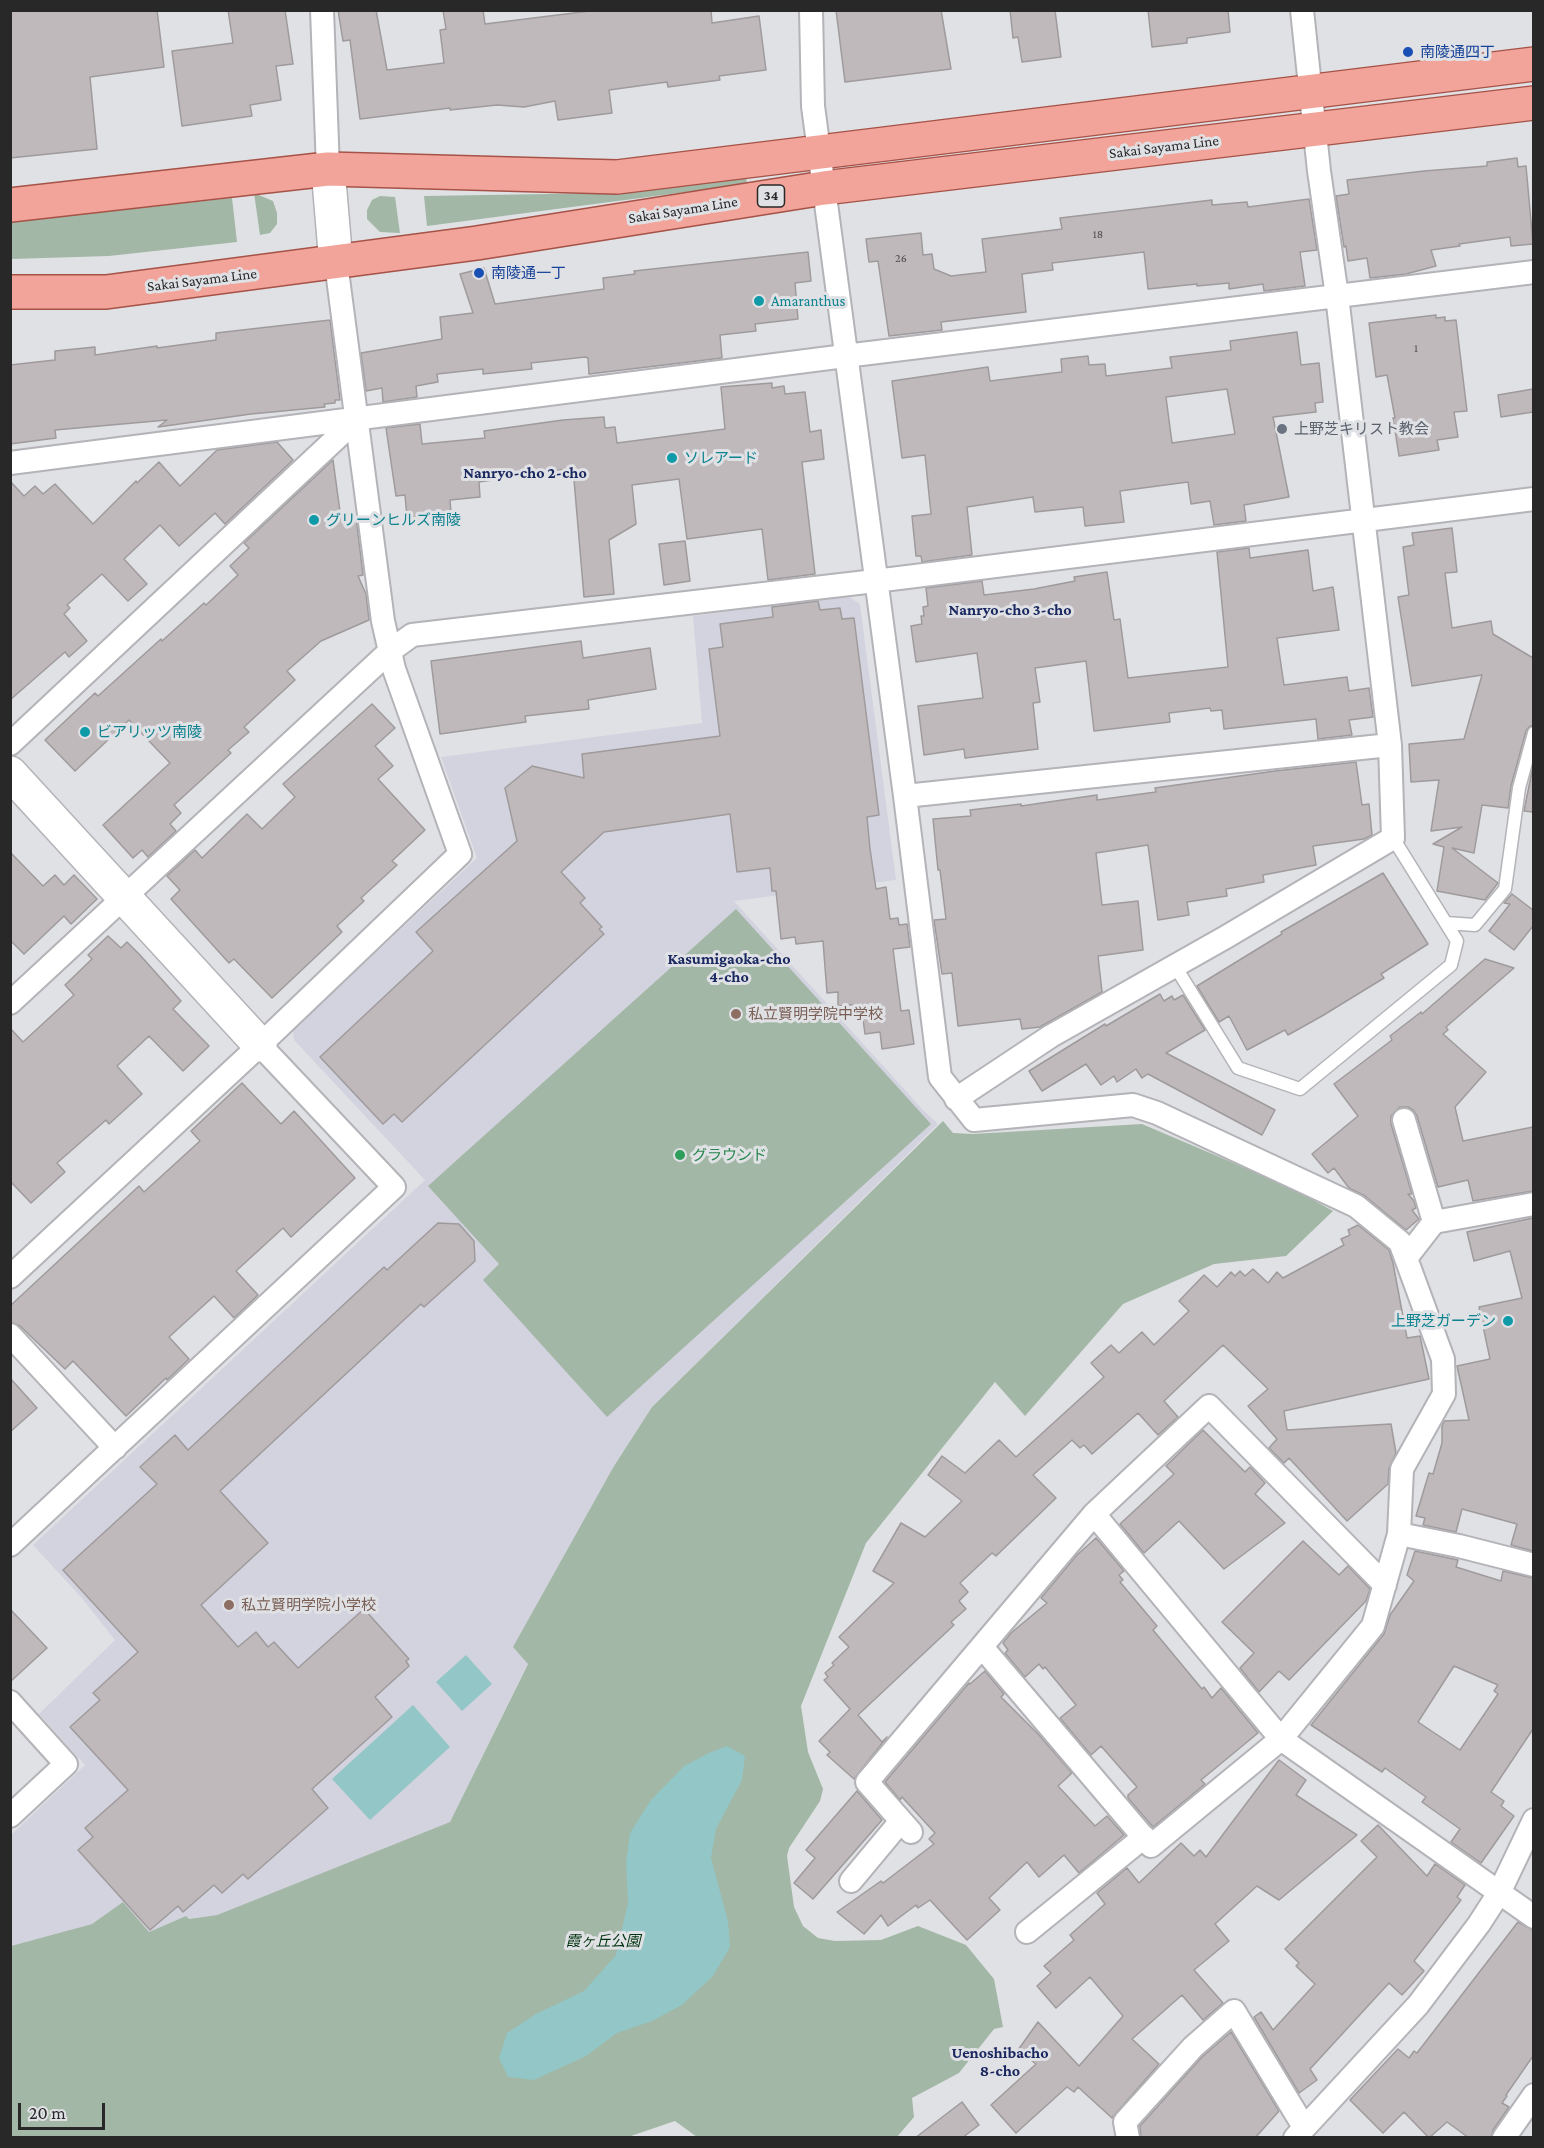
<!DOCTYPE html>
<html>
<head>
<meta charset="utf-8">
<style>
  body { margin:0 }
  #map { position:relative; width:1544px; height:2148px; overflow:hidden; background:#e0e1e5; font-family:"Crimson Pro",serif }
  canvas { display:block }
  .frame { position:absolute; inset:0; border:12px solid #282829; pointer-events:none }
  .scale { position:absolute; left:18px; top:2103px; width:87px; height:27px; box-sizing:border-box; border:3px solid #282829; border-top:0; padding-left:8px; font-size:18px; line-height:21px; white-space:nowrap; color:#282829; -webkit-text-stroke:4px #e0e1e5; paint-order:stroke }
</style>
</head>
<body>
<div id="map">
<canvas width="1544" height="2148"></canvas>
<div class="frame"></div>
<div class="scale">20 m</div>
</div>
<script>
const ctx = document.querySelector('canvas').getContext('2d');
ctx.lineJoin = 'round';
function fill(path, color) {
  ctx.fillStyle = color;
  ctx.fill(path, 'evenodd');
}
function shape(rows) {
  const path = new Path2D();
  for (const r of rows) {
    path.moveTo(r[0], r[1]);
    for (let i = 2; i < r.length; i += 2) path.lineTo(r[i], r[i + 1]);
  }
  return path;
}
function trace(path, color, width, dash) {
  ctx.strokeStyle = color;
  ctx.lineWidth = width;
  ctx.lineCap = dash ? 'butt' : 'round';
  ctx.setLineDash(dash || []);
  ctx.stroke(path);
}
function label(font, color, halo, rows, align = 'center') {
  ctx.font = font + ' "Crimson Pro","Noto Sans JP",serif';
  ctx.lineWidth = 6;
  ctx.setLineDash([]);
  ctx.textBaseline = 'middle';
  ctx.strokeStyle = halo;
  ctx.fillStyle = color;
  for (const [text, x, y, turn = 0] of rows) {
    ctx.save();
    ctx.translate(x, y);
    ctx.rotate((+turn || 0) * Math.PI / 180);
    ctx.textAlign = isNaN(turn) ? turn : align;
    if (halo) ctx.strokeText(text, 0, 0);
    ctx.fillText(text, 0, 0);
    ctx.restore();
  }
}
const built = shape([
  [846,595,860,604,896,880,734,901,923,1110,938,1124,652,1407,614,1466,528,1663,450,1822,217,1915,188,1919,186,1916,149,1932,122,1903,92,1924,11,1946,11,1835,85,1765,39,1714,115,1640,81,1597,33,1545,425,1180,294,1040,293,1030,477,858,441,757,702,723,693,616]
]);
const green = shape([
  [746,177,747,184,427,226,424,196,611,193],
  [254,193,273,201,277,213,277,224,270,233,260,235],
  [380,196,395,197,400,233,380,232,367,219,367,210,372,200],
  [232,198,237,242,109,256,11,259,11,222],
  [736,909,931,1124,607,1417,483,1280,499,1264,428,1186],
  [943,1121,953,1133,973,1134,1142,1124,1290,1187,1333,1211,1286,1256,1214,1264,1123,1304,1025,1416,995,1382,866,1543,801,1706,808,1752,823,1789,820,1801,789,1848,787,1856,794,1907,803,1926,818,1938,835,1941,881,1940,918,1926,966,1945,994,1979,1003,2027,994,2029,959,2073,912,2098,914,2117,897,2137,783,2138,781,2136,779,2138,697,2137,675,2121,625,2138,11,2138,11,1946,92,1924,123,1902,149,1932,186,1916,189,1919,217,1915,450,1822,528,1664,513,1647,614,1466,652,1407]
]);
const water = shape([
  [466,1655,492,1684,462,1711,436,1682],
  [413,1705,450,1747,370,1820,332,1779],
  [727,1746,745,1756,742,1780,716,1829,711,1858,728,1921,730,1947,713,1976,682,2005,652,2021,617,2033,586,2056,534,2080,508,2077,499,2058,507,2033,536,2014,584,1991,616,1955,628,1903,626,1862,630,1833,651,1800,684,1766,709,1753]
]);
const building = shape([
  [10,10,157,10,164,67,90,77,97,149,10,158,10,10],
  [228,10,285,10,293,64,276,66,281,100,250,105,252,116,182,126,172,51,233,43,228,10],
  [338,10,376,10,387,70,444,63,440,30,446,29,443,10,483,10,485,24,598,10,711,10,712,23,759,16,766,70,719,76,720,80,668,87,667,82,609,90,612,113,558,120,555,101,524,107,497,105,450,110,450,108,360,119,350,40,343,41,338,10],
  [836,10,941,10,951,69,845,82,836,10],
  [1010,10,1055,10,1061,57,1022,62,1018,37,1013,38,1010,10],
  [1148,10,1228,10,1230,32,1187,38,1187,43,1152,47,1148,10],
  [1517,158,1518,167,1526,166,1533,244,1511,246,1510,237,1459,244,1460,246,1431,250,1436,266,1406,274,1370,278,1367,258,1348,261,1346,246,1344,247,1336,196,1349,194,1347,180,1424,171,1487,166,1487,162,1517,158],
  [1309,199,1317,250,1300,252,1305,286,1264,291,1263,284,1229,289,1229,283,1197,286,1197,284,1148,289,1144,252,1052,263,1053,270,1022,274,1026,312,941,322,942,330,889,336,878,261,869,262,866,239,921,233,923,255,932,254,934,269,951,276,986,272,982,239,1062,229,1060,218,1212,200,1212,205,1247,202,1248,207,1309,199],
  [808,252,811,281,795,283,798,319,755,324,756,331,720,335,722,358,589,374,588,358,585,357,531,363,532,369,483,374,483,369,437,374,438,382,416,386,417,397,383,402,382,388,366,391,361,353,442,339,440,317,473,313,460,274,484,268,495,304,604,289,603,278,635,274,634,271,808,252],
  [1436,315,1436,318,1445,317,1445,321,1456,320,1467,411,1454,412,1458,437,1437,440,1439,450,1399,456,1393,418,1395,418,1387,375,1376,377,1369,323,1436,315],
  [330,320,340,400,335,400,335,403,324,404,325,407,251,414,158,427,167,420,55,430,56,438,10,444,10,365,55,360,55,351,95,347,95,355,157,346,157,348,216,340,216,333,330,320],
  [1297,332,1301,365,1319,363,1323,402,1315,403,1316,412,1273,417,1289,497,1244,505,1246,521,1214,525,1210,501,1191,504,1188,482,1120,491,1124,522,1085,526,1083,507,1035,512,1033,497,967,507,972,555,922,562,921,556,916,556,912,516,931,514,925,455,902,458,892,381,988,367,990,381,1062,372,1061,359,1088,356,1089,365,1105,364,1106,376,1172,368,1170,357,1231,350,1230,341,1297,332],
  [1227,389,1235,434,1172,443,1166,397,1227,389],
  [772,383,772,388,784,386,785,394,805,392,810,432,821,430,824,459,802,462,815,574,768,580,762,529,687,539,679,479,632,485,636,524,609,540,614,594,584,597,573,468,479,482,480,497,450,500,451,513,407,518,405,495,396,496,386,428,420,424,422,444,485,438,484,431,563,420,604,417,605,428,615,427,617,443,725,429,721,387,772,383],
  [1533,389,1533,412,1501,417,1498,395,1533,389],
  [277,442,293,460,225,524,215,513,179,546,160,525,124,559,147,584,128,601,102,574,67,605,70,608,64,614,87,641,69,657,65,652,10,700,10,481,24,496,35,486,43,494,55,484,93,524,136,481,137,483,159,462,180,486,217,450,277,442],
  [333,460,341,519,356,517,363,575,358,576,366,594,369,620,321,641,287,671,295,680,244,727,249,732,228,750,231,753,174,805,181,813,170,824,176,831,148,857,142,850,133,858,103,825,170,763,129,720,75,771,45,740,95,693,98,696,161,639,162,641,204,603,206,605,238,575,230,566,249,548,244,543,333,460],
  [1452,528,1457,572,1445,573,1452,628,1491,621,1493,634,1533,658,1533,725,1529,727,1526,731,1511,786,1508,808,1482,805,1474,853,1452,848,1498,883,1485,900,1437,891,1444,847,1433,844,1462,827,1431,831,1439,780,1411,782,1409,744,1464,739,1482,675,1412,686,1398,597,1409,595,1403,547,1414,545,1412,533,1452,528],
  [685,541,690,581,664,585,659,544,685,541],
  [1249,548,1250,558,1308,550,1313,591,1333,587,1339,630,1277,638,1284,685,1347,677,1349,691,1369,688,1373,717,1349,720,1352,735,1318,739,1316,719,1224,729,1222,710,1211,711,1210,708,1169,713,1170,722,1094,731,1086,661,1035,668,1040,702,1033,703,1038,749,965,758,964,749,924,755,918,706,983,698,977,653,916,662,911,626,922,624,921,616,924,616,923,607,928,606,926,588,982,581,984,595,1034,589,1075,581,1074,577,1107,572,1114,620,1120,619,1128,678,1228,667,1217,552,1249,548],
  [818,601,820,610,840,608,842,619,854,618,879,815,867,817,870,849,876,889,886,887,890,919,898,918,899,925,907,924,910,947,893,949,901,1011,909,1010,914,1044,882,1049,880,1032,865,1034,861,1004,838,1006,838,992,827,993,823,941,796,944,795,937,781,939,776,891,772,891,770,868,737,872,730,814,604,832,561,872,585,898,580,903,602,927,599,929,604,934,402,1122,394,1114,383,1124,320,1057,433,951,416,932,517,841,505,788,532,766,584,778,582,754,720,736,709,649,723,647,720,624,773,617,772,607,818,601],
  [581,641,583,658,650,648,656,689,588,700,589,709,525,716,526,722,440,734,431,661,581,641],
  [372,704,395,728,375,746,393,766,378,779,425,830,392,861,397,865,361,898,364,901,337,926,342,932,272,998,234,959,229,963,171,899,180,890,167,876,195,850,202,858,247,814,262,829,295,797,283,784,372,704],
  [1356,762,1362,805,1369,804,1372,835,1364,839,1313,846,1316,865,1263,875,1264,882,1226,889,1227,896,1187,902,1189,915,1158,920,1148,845,1096,853,1102,905,1138,901,1143,950,1098,956,1102,992,1040,1027,1022,1029,1020,1019,958,1026,952,973,942,974,934,920,946,919,940,870,938,870,933,819,971,816,970,810,1021,804,1021,806,1097,795,1097,800,1156,792,1155,788,1275,771,1356,762],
  [1533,766,1533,812,1524,811,1533,766],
  [10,852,43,886,55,875,64,885,74,875,97,899,71,924,64,916,24,954,10,940,10,852],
  [1383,873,1428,944,1381,974,1384,978,1322,1016,1288,1035,1285,1030,1247,1050,1229,1016,1219,1022,1197,986,1282,934,1281,932,1383,873],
  [1512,894,1533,910,1533,926,1514,950,1489,931,1510,904,1504,903,1512,894],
  [108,936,121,948,127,942,140,955,181,1001,173,1009,209,1046,183,1071,149,1036,117,1066,142,1094,109,1124,106,1120,57,1163,65,1172,31,1203,10,1181,10,1028,23,1042,74,995,65,985,92,959,88,955,108,936],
  [1485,959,1514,968,1446,1027,1448,1030,1443,1034,1486,1072,1455,1107,1463,1141,1533,1127,1533,1191,1473,1201,1468,1180,1438,1187,1417,1116,1413,1110,1408,1107,1400,1107,1391,1116,1391,1124,1412,1194,1408,1194,1414,1201,1416,1208,1412,1210,1419,1219,1406,1230,1365,1196,1349,1188,1334,1168,1328,1173,1312,1154,1358,1116,1334,1084,1392,1040,1390,1036,1421,1012,1422,1014,1485,959],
  [1160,994,1164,1001,1172,996,1174,1000,1183,995,1205,1030,1166,1053,1275,1110,1262,1135,1148,1074,1142,1078,1136,1069,1117,1082,1114,1076,1101,1085,1086,1064,1042,1091,1029,1071,1105,1024,1106,1026,1160,994],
  [242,1083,281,1124,294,1111,355,1178,291,1237,283,1228,236,1271,258,1295,234,1318,214,1296,169,1337,189,1359,167,1380,166,1378,126,1416,73,1361,65,1369,20,1326,10,1322,10,1306,139,1186,144,1192,200,1141,191,1131,242,1083],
  [1533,1218,1533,1551,1511,1545,1517,1524,1462,1509,1456,1532,1423,1525,1425,1518,1416,1516,1429,1473,1433,1474,1442,1443,1442,1426,1444,1421,1469,1420,1457,1366,1490,1359,1479,1307,1522,1298,1510,1251,1474,1261,1467,1232,1533,1218],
  [438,1223,459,1224,474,1241,475,1261,424,1307,421,1304,220,1491,268,1543,201,1605,238,1647,256,1632,268,1647,274,1642,298,1668,364,1609,409,1659,406,1661,409,1666,375,1697,392,1717,312,1789,328,1808,248,1879,243,1874,222,1893,214,1885,183,1912,178,1906,150,1930,78,1850,93,1837,85,1828,128,1790,70,1727,100,1700,93,1693,138,1652,63,1570,157,1484,140,1467,175,1435,188,1450,384,1267,387,1270,438,1223],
  [1358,1225,1389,1250,1393,1263,1407,1338,1420,1336,1429,1379,1284,1411,1287,1430,1391,1424,1396,1453,1389,1468,1388,1484,1347,1521,1289,1458,1284,1463,1269,1448,1277,1439,1248,1406,1268,1389,1223,1345,1164,1401,1178,1417,1158,1435,1138,1413,1092,1454,1084,1445,1080,1448,1072,1440,1033,1475,1056,1498,996,1556,992,1553,960,1583,968,1592,959,1601,966,1609,951,1622,954,1625,858,1715,882,1742,887,1737,854,1779,827,1755,830,1752,819,1741,850,1709,824,1680,828,1677,825,1673,834,1665,832,1663,849,1647,839,1637,894,1583,873,1571,901,1523,925,1537,962,1501,928,1475,942,1456,965,1473,999,1440,1016,1457,1104,1377,1091,1363,1111,1345,1119,1353,1142,1332,1154,1345,1189,1311,1179,1301,1204,1275,1217,1287,1231,1272,1235,1276,1240,1271,1245,1276,1253,1269,1268,1283,1277,1272,1283,1278,1344,1245,1341,1239,1350,1235,1348,1230,1358,1225],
  [10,1378,37,1408,10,1432,10,1378],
  [1203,1430,1245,1472,1250,1467,1265,1483,1255,1494,1285,1523,1224,1569,1179,1521,1144,1553,1120,1524,1174,1474,1166,1466,1203,1430],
  [1096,1538,1124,1571,1119,1575,1123,1580,1120,1582,1157,1626,1153,1630,1202,1689,1204,1687,1212,1698,1221,1688,1258,1733,1201,1780,1205,1784,1153,1827,1128,1798,1128,1795,1137,1787,1101,1746,1091,1755,1060,1718,1076,1705,1045,1667,1043,1669,1039,1664,1025,1677,1005,1653,1008,1650,1003,1643,1011,1633,1047,1603,1041,1598,1077,1555,1096,1538],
  [1303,1541,1339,1575,1348,1566,1370,1589,1366,1601,1289,1680,1279,1671,1259,1692,1240,1668,1254,1653,1222,1622,1303,1541],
  [1415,1551,1458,1560,1456,1567,1501,1581,1503,1571,1533,1578,1533,1729,1491,1792,1504,1801,1501,1806,1514,1816,1481,1863,1451,1842,1460,1829,1422,1802,1426,1797,1385,1768,1382,1772,1311,1725,1384,1634,1390,1615,1414,1581,1407,1575,1415,1551],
  [1454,1666,1498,1685,1494,1691,1498,1694,1460,1750,1418,1722,1454,1666],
  [10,1609,47,1648,10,1682,10,1609],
  [985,1671,1004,1694,1001,1697,1039,1735,1072,1773,1058,1786,1095,1826,1107,1816,1124,1835,1079,1873,1064,1855,1039,1877,1027,1862,989,1898,1000,1910,967,1940,930,1900,918,1908,916,1905,888,1926,881,1915,864,1934,837,1912,881,1881,883,1883,934,1844,929,1839,935,1833,902,1797,900,1800,885,1782,969,1683,970,1684,985,1671],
  [1279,1760,1306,1780,1296,1795,1357,1835,1279,1900,1257,1886,1215,1924,1229,1941,1194,1970,1223,2003,1203,2020,1182,1995,1132,2039,1159,2064,1112,2118,1078,2087,1074,2092,1067,2087,1016,2133,991,2105,1036,2064,1018,2050,1038,2022,1079,2066,1123,2016,1090,1977,1056,2008,1037,1986,1051,1973,1044,1966,1074,1940,1070,1935,1105,1904,1097,1893,1127,1868,1139,1883,1181,1843,1194,1856,1200,1850,1206,1857,1279,1760],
  [857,1791,882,1820,813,1899,794,1883,815,1858,806,1850,857,1791],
  [1378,1825,1427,1876,1435,1864,1465,1885,1457,1897,1461,1900,1414,1961,1424,1971,1402,1995,1389,1983,1310,2069,1317,2080,1299,2093,1254,2017,1261,2012,1273,2030,1315,1984,1296,1966,1299,1963,1285,1949,1377,1857,1361,1841,1378,1825],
  [1518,1922,1533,1930,1533,2056,1506,2095,1507,2096,1502,2103,1509,2107,1493,2130,1491,2138,1469,2138,1447,2122,1429,2138,1404,2112,1383,2133,1350,2100,1398,2049,1409,2058,1414,2051,1417,2053,1518,1922],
  [1231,2032,1279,2111,1255,2138,1141,2138,1140,2126,1202,2057,1231,2032],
  [962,2102,979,2125,962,2138,915,2138,962,2102]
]);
const lane = shape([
  [1446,923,1475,925,1505,889,1519,788,1534,733],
  [1175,966,1238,1068,1300,1089,1451,965,1457,941,1393,838]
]);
const street = shape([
  [322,10,328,169],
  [811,10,813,106,905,796,940,1077,974,1120,1133,1105,1157,1113,1356,1206,1400,1242,1443,1359,1444,1394,1402,1469,1399,1534,1373,1626,1281,1739,1151,1846,982,1647],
  [10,463,845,356,1534,272],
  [10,744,358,418],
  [905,796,1390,745],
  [10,1003,390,651,412,635,875,581,1534,499],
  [956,1099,1051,1036,1226,937,1393,838,1390,745,1337,296,1319,171,1302,10],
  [1404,1120,1434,1222,1406,1258],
  [1434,1222,1534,1204],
  [10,1277,260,1045,460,854,394,669,383,621,336,263],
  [10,1335,115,1448],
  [1094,1514,1281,1739,1534,1917],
  [1399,1534,1459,1546,1534,1565],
  [10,1545,394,1187,260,1045],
  [10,1702,66,1764,10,1816],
  [911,1832,867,1782,1094,1514,1209,1406,1385,1585],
  [851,1881,901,1821],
  [1027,1932,1144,1837],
  [1128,2138,1125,2122,1193,2047,1234,2011,1304,2127],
  [1295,2138,1418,2005,1479,1924,1499,1893,1534,1820],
  [1504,2138,1534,2095]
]);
const secondary = shape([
  [328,169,336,263],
  [10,773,260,1045]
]);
const primary = shape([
  [10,205,328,169,617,177,1534,64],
  [10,292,106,292,477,243,824,188,1534,103]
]);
const markers = [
  [1408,52,6,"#1a4fb4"],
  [479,273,6,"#1a4fb4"],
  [759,301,6,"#0f9aa8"],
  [1282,429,6,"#6b7280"],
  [672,458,6,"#0f9aa8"],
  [314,520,6,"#0f9aa8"],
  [85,732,6,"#0f9aa8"],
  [736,1014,6,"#8d6e63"],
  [680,1155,6,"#2e9e5b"],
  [1508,1321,6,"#0f9aa8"],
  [229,1605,6,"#8d6e63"]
];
const numberNames = [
  ["18",1098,234],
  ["26",901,258],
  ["1",1416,348]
];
const shields = [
  [771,196,27]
];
const shieldNames = [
  ["34",771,196]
];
const transitNames = [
  ["南陵通四丁",1420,52],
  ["南陵通一丁",491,273]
];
const streetNames = [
  ["Sakai Sayama Line",1164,147,-7],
  ["Sakai Sayama Line",683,210,-9],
  ["Sakai Sayama Line",202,280,-7]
];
const cultureNames = [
  ["Amaranthus",771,301],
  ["ソレアード",684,458],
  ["グリーンヒルズ南陵",326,520],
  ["ビアリッツ南陵",97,732],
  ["上野芝ガーデン",1496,1321,"right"]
];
const worshipNames = [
  ["上野芝キリスト教会",1294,429]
];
const educationNames = [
  ["私立賢明学院中学校",748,1014],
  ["私立賢明学院小学校",241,1605]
];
const leisureNames = [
  ["グラウンド",692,1155]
];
const parkNames = [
  ["霞ヶ丘公園",603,1941]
];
const neighbourhoodNames = [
  ["Nanryo-cho 2-cho",525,473],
  ["Nanryo-cho 3-cho",1010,610],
  ["Kasumigaoka-cho",729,959],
  ["4-cho",729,977],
  ["Uenoshibacho",1000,2053],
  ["8-cho",1000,2071]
];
fill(built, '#d3d3df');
fill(green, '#a2b7a5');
fill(water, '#93c6c6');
fill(building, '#bfb9bb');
trace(building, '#9f9a9b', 1.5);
trace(lane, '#b3b3b8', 15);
trace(street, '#b3b3b8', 26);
trace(secondary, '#b3b3b8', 36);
trace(primary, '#a65247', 36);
trace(lane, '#fff', 12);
trace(street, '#fff', 22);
trace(secondary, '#fff', 33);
trace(primary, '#f2a49a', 33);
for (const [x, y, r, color] of markers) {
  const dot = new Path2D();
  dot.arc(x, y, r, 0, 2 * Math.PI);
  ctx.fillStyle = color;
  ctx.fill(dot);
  trace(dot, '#e0e1e5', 2);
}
label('12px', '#4e4c4e', null, numberNames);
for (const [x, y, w] of shields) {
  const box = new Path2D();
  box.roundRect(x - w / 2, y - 11, w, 22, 4.5);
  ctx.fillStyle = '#e0e1e5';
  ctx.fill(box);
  trace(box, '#282829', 1.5);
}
label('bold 14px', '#282829', null, shieldNames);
label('15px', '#164399', '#e0e1e5', transitNames, 'left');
label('15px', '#282829', '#e0e1e5', streetNames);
label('15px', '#0d838f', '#e0e1e5', cultureNames, 'left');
label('15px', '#5b616d', '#e0e1e5', worshipNames, 'left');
label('15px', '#785e54', '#e0e1e5', educationNames, 'left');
label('15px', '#27864d', '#e0e1e5', leisureNames, 'left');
label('italic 15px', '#003410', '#e0e1e5', parkNames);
label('bold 16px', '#1a2860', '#e0e1e5', neighbourhoodNames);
</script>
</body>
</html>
